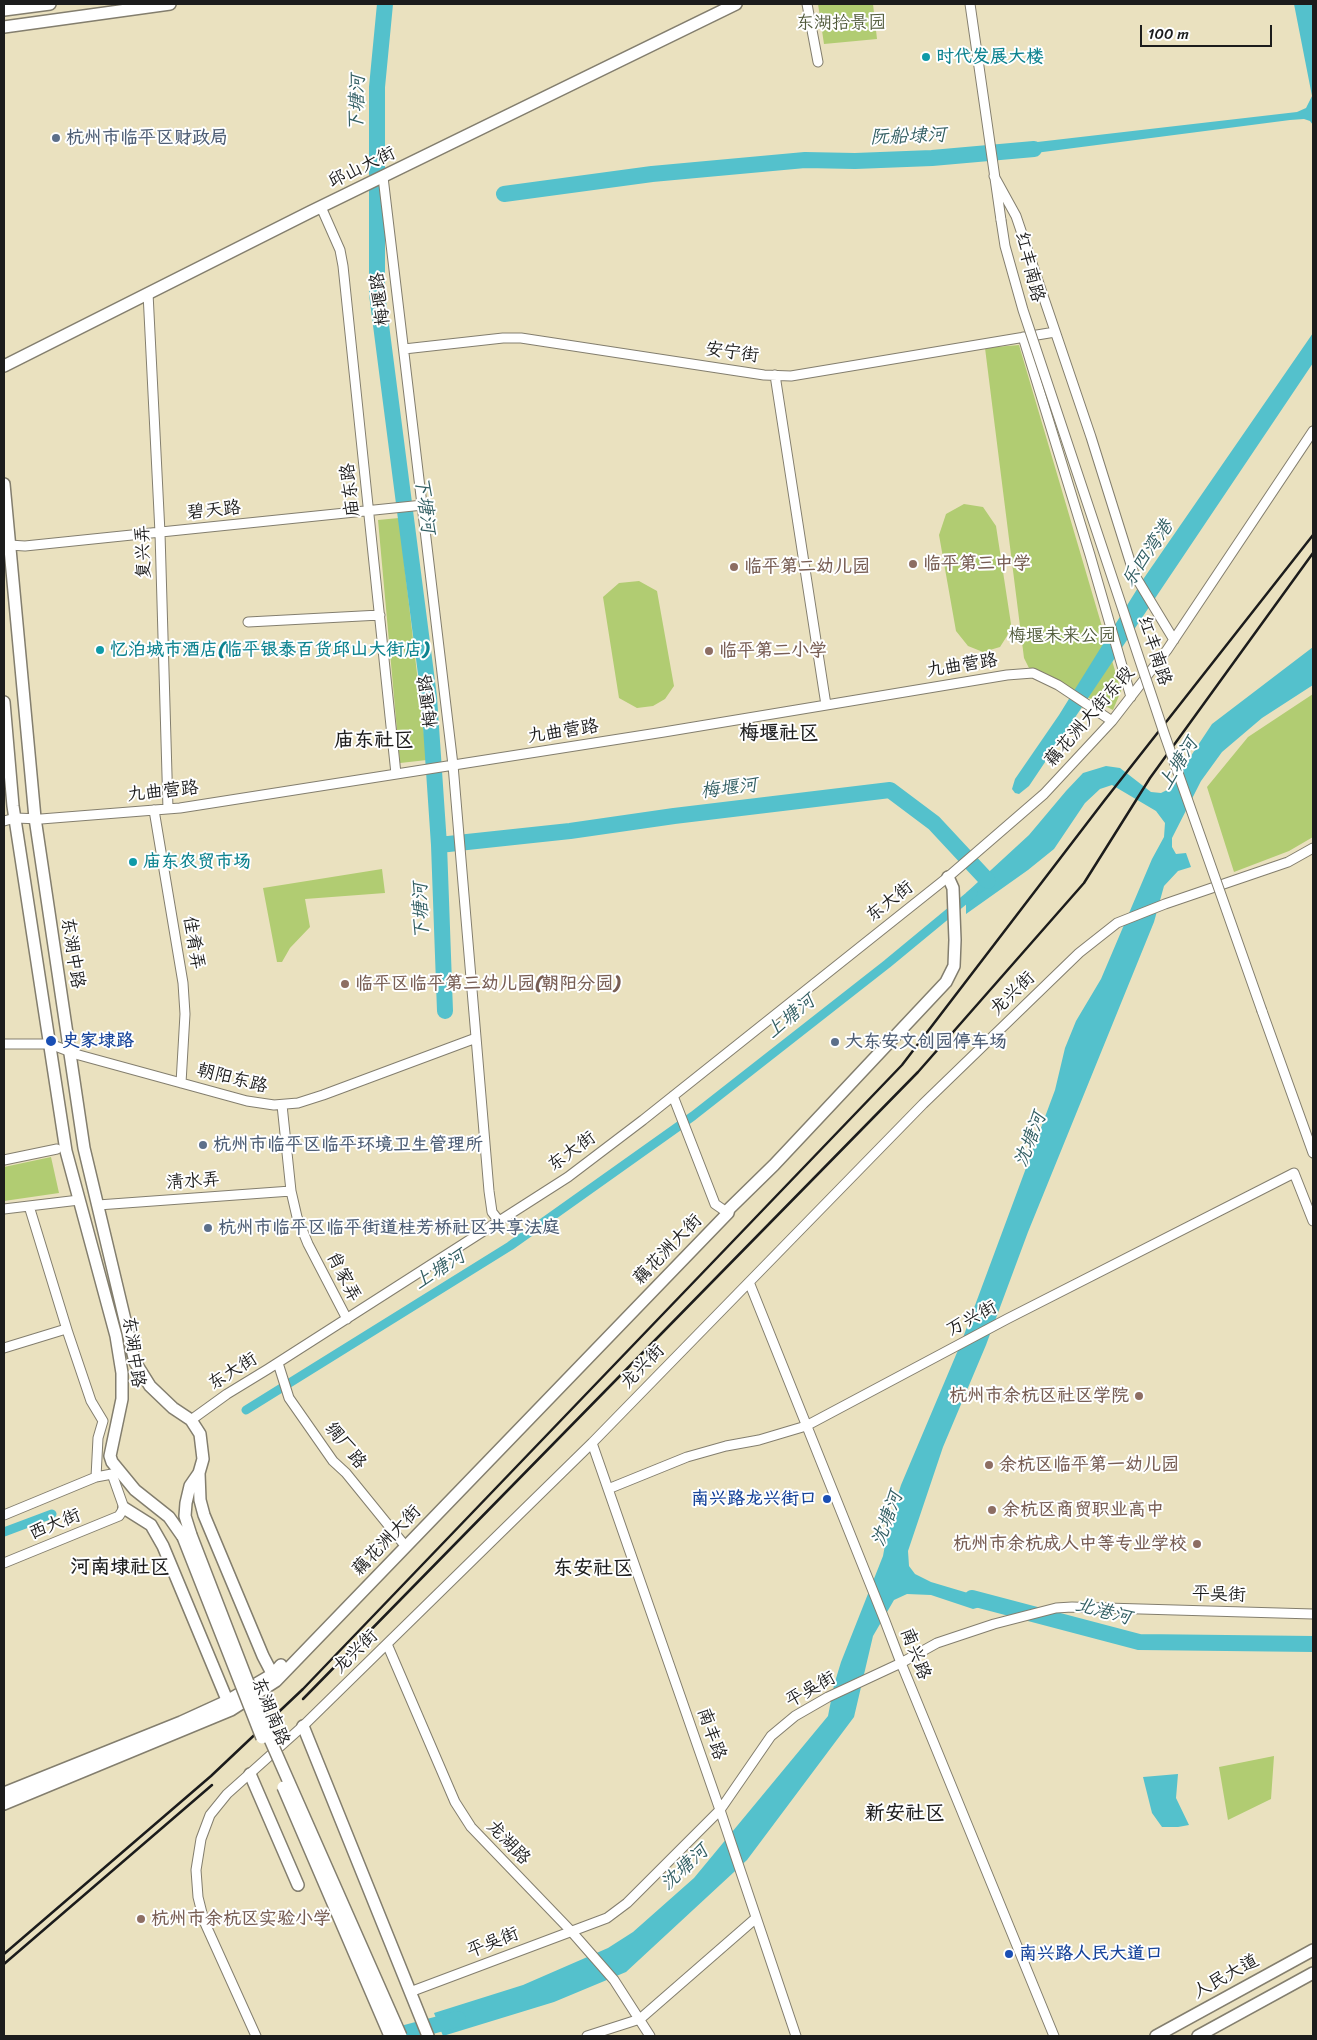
<!DOCTYPE html>
<html>
<head>
<meta charset="utf-8">
<style>
  body { margin:0 }
  #map { position:relative; width:1317px; height:2040px; overflow:hidden; background:#eae1bf; font-family:Sriracha,sans-serif }
  canvas { display:block }
  .frame { position:absolute; inset:0; border:5px solid #1c1c1c; pointer-events:none }
  .scale { position:absolute; left:1140px; top:25px; width:132px; height:22px; box-sizing:border-box; border:2px solid #1c1c1c; border-top:0; padding-left:6px; font-size:15px; line-height:18px; white-space:nowrap; color:#1c1c1c; -webkit-text-stroke:4px #fff; paint-order:stroke }
</style>
</head>
<body>
<div id="map">
<canvas width="1317" height="2040"></canvas>
<div class="frame"></div>
<div class="scale">100 m</div>
</div>
<script>
const ctx = document.querySelector('canvas').getContext('2d');
ctx.lineJoin = 'round';
function fill(path, color) {
  ctx.fillStyle = color;
  ctx.fill(path, 'evenodd');
}
function shape(rows) {
  const path = new Path2D();
  for (const r of rows) {
    path.moveTo(r[0], r[1]);
    for (let i = 2; i < r.length; i += 2) path.lineTo(r[i], r[i + 1]);
  }
  return path;
}
function trace(path, color, width, dash) {
  ctx.strokeStyle = color;
  ctx.lineWidth = width;
  ctx.lineCap = dash ? 'butt' : 'round';
  ctx.setLineDash(dash || []);
  ctx.stroke(path);
}
function label(font, color, halo, rows, align = 'center') {
  ctx.font = font + ' Sriracha,"LXGW WenKai TC",sans-serif';
  ctx.lineWidth = 4;
  ctx.setLineDash([]);
  ctx.textBaseline = 'middle';
  ctx.strokeStyle = halo;
  ctx.fillStyle = color;
  for (const [text, x, y, turn = 0] of rows) {
    ctx.save();
    ctx.translate(x, y);
    ctx.rotate((+turn || 0) * Math.PI / 180);
    ctx.textAlign = isNaN(turn) ? turn : align;
    if (halo) ctx.strokeText(text, 0, 0);
    ctx.fillText(text, 0, 0);
    ctx.restore();
  }
}
const green = shape([
  [818,4,873,4,877,39,824,44],
  [1019,345,1121,691,1113,710,1029,668,1024,658,985,348],
  [964,504,983,507,996,526,1011,624,1007,636,1000,647,983,652,968,646,956,631,939,535,946,514],
  [399,518,427,760,400,763,378,520],
  [639,581,657,591,674,686,665,699,653,706,637,708,619,698,603,597,619,583],
  [1313,694,1313,837,1289,851,1234,872,1207,787,1248,737],
  [382,869,385,893,305,899,310,927,290,948,282,962,277,962,263,888],
  [51,1157,59,1193,4,1201,4,1167],
  [1274,1756,1271,1799,1228,1820,1219,1767]
]);
const water = shape([
  [1294,4,1313,4,1313,125,1310,121,1304,119,1290,120,1012,156,1011,146,1020,144,1297,112,1306,108,1312,96],
  [1313,333,1313,363,1029,786,1019,794,1015,793,1012,789,1015,779,1059,715,1144,578],
  [1313,647,1313,685,1262,718,1222,752,1201,781,1172,838,1172,847,1176,854,1186,853,1191,867,1178,871,1164,886,1154,922,1028,1232,986,1345,943,1447,908,1551,909,1566,915,1574,931,1582,998,1602,973,1609,931,1595,907,1594,894,1600,873,1636,854,1717,747,1860,626,1972,554,2002,443,2036,434,2013,523,1985,608,1948,633,1932,694,1878,828,1716,834,1685,841,1662,883,1556,889,1523,901,1485,961,1343,1055,1090,1065,1048,1076,1021,1101,979,1152,859,1164,837,1165,823,1156,811,1112,785,1100,789,1085,803,1054,849,1028,870,966,914,966,893,1029,835,1066,791,1083,773,1106,766,1120,768,1151,792,1161,793,1169,789,1212,724],
  [1178,1774,1176,1798,1189,1825,1178,1827,1162,1827,1152,1813,1143,1777]
]);
const canal = shape([
  [246,1410,510,1246,693,1116,887,964,973,893],
  [4,1532,52,1514]
]);
const river = shape([
  [385,4,377,87,377,294,429,697,439,845,445,1011],
  [504,194,652,174,805,160,855,161,932,158,1034,149],
  [439,845,570,831,674,816,890,790,934,823,988,881],
  [972,1598,1139,1642,1313,1644],
  [394,2036,458,2019]
]);
const minor = shape([
  [807,4,818,62],
  [970,4,1001,220],
  [994,176,1016,216,1091,437,1134,574,1174,640],
  [383,177,453,765,489,1191,492,1212,499,1221],
  [321,207,340,250,343,266,396,774],
  [148,293,160,533,168,809],
  [1023,337,1090,555,1131,697],
  [404,349,503,338,521,338,764,375,791,376,1055,332],
  [775,375,826,705],
  [9,545,25,546,423,505],
  [248,622,380,615],
  [154,810,183,983,185,1014,181,1083],
  [4,821,15,818,41,819,180,808,664,732,1007,675,1033,673,1058,685,1112,721],
  [1262,1011,1313,1153],
  [4,1044,50,1044,79,1055,247,1101,274,1105,298,1103,323,1095,476,1038],
  [673,1096,715,1204,728,1213],
  [282,1105,291,1191,297,1217,308,1244,347,1319],
  [4,1160,57,1149],
  [98,1205,291,1191],
  [29,1206,68,1333,91,1401,103,1421,98,1438,96,1477],
  [4,1209,79,1200],
  [749,1282,885,1621,901,1663,1054,2036],
  [4,1348,66,1329],
  [278,1363,289,1398,333,1461,346,1473,402,1542],
  [191,1420,227,1394,268,1369,568,1177,643,1120,948,877,1044,794,1112,721,1167,650,1313,431],
  [592,1443,720,1810,796,2036],
  [608,1489,687,1457,726,1446,759,1440,806,1426,1007,1319,1294,1173,1313,1221],
  [4,1515,96,1477,112,1474,124,1508,119,1516,4,1563],
  [387,1644,455,1802,471,1827,571,1931,614,1980,650,2036],
  [410,1992,607,1918,627,1903,720,1810,771,1736,795,1716,828,1697,901,1663,937,1643,994,1624,1056,1608,1072,1607,1313,1614],
  [256,2036,204,1921,198,1897,196,1870,201,1839,210,1815,227,1794,303,1726,592,1443,923,1104,1079,953,1117,923,1165,904,1288,862,1313,848],
  [587,2036,640,2019,756,1918]
]);
const major = shape([
  [4,10,50,4],
  [4,27,170,4],
  [4,366,310,212,736,4],
  [4,484,35,818,84,1148,135,1362,150,1386,173,1408,191,1420,200,1434,203,1459,199,1473,190,1486,186,1503,185,1516,191,1535],
  [4,702,13,806,66,1151,116,1336,122,1373,122,1399,110,1456,112,1462,135,1490,169,1517,183,1537],
  [199,1473,200,1500,204,1515,263,1656,275,1679],
  [124,1508,151,1525,163,1546,230,1707],
  [303,1726,428,2036],
  [250,1774,298,1885],
  [4,1793,181,1722,227,1701,273,1674,281,1665],
  [4,1804,231,1710,276,1681,728,1213,729,1209,774,1165,946,982,954,966,955,940,953,888,948,877],
  [1156,2036,1313,1950],
  [1198,2036,1313,1973]
]);
const rail = shape([
  [303,1699,918,1072,1084,883,1150,778,1313,553],
  [4,1954,211,1776,303,1689,902,1065,1104,801,1313,535],
  [4,1964,212,1785]
]);
const minorBridge = shape([
  [1001,220,1005,246,1023,310,1164,733,1262,1011]
]);
const majorBridge = shape([
  [191,1535,269,1737,401,2036],
  [183,1537,262,1738],
  [283,1787,390,2036]
]);
const markers = [
  [926,57,5,"#0f9aa8"],
  [56,138,5,"#5c6f8a"],
  [913,564,5,"#8d6e63"],
  [734,567,5,"#8d6e63"],
  [100,650,5,"#0f9aa8"],
  [709,651,5,"#8d6e63"],
  [133,862,5,"#0f9aa8"],
  [345,984,5,"#8d6e63"],
  [51,1041,6,"#1a4fb4"],
  [835,1042,5,"#5c6f8a"],
  [203,1145,5,"#5c6f8a"],
  [208,1228,5,"#5c6f8a"],
  [1139,1396,5,"#8d6e63"],
  [989,1465,5,"#8d6e63"],
  [827,1499,5,"#1a4fb4"],
  [992,1510,5,"#8d6e63"],
  [1197,1544,5,"#8d6e63"],
  [141,1919,5,"#8d6e63"],
  [1009,1954,5,"#1a4fb4"]
];
const parkNames = [
  ["东湖拾景园",841,23],
  ["梅堰未来公园",1062,636]
];
const cultureNames = [
  ["时代发展大楼",936,57],
  ["忆泊城市酒店(临平银泰百货邱山大街店)",110,650],
  ["庙东农贸市场",143,862]
];
const serviceNames = [
  ["杭州市临平区财政局",66,138],
  ["大东安文创园停车场",845,1042],
  ["杭州市临平区临平环境卫生管理所",213,1145],
  ["杭州市临平区临平街道桂芳桥社区共享法庭",218,1228]
];
const streetNames = [
  ["邱山大街",362,168,-26],
  ["红丰南路",1029,267,76],
  ["梅堰路",381,299,-97],
  ["安宁街",732,353,8],
  ["庙东路",351,490,-96],
  ["碧天路",214,511,-6],
  ["复兴弄",144,552,-92],
  ["红丰南路",1154,651,72],
  ["九曲营路",962,666,-9],
  ["梅堰路",429,701,-97],
  ["藕花洲大街东段",1090,717,-49],
  ["九曲营路",563,732,-9],
  ["九曲营路",163,792,-6],
  ["东大街",890,902,-38],
  ["佳肴弄",193,943,81],
  ["东湖中路",72,953,81],
  ["龙兴街",1013,994,-44],
  ["朝阳东路",232,1079,14],
  ["东大街",572,1152,-36],
  ["清水弄",193,1182,-4],
  ["藕花洲大街",668,1250,-46],
  ["肖家弄",343,1277,63],
  ["万兴街",972,1319,-28],
  ["东湖中路",133,1352,82],
  ["龙兴街",643,1367,-46],
  ["东大街",233,1372,-32],
  ["绸厂路",345,1446,51],
  ["西大街",55,1525,-22],
  ["藕花洲大街",387,1541,-46],
  ["平吴街",1219,1595,2],
  ["龙兴街",356,1652,-44],
  ["南兴路",915,1654,69],
  ["平吴街",811,1690,-29],
  ["东湖南路",270,1712,68],
  ["南丰路",711,1734,71],
  ["龙湖路",508,1843,46],
  ["平吴街",493,1943,-21],
  ["人民大道",1226,1977,-29]
];
const educationNames = [
  ["临平第三中学",923,564],
  ["临平第二幼儿园",744,567],
  ["临平第二小学",719,651],
  ["临平区临平第三幼儿园(朝阳分园)",355,984],
  ["杭州市余杭区社区学院",1129,1396,"right"],
  ["余杭区临平第一幼儿园",999,1465],
  ["余杭区商贸职业高中",1002,1510],
  ["杭州市余杭成人中等专业学校",1187,1544,"right"],
  ["杭州市余杭区实验小学",151,1919]
];
const transitNames = [
  ["史家埭路",62,1041],
  ["南兴路龙兴街口",817,1499,"right"],
  ["南兴路人民大道口",1019,1954]
];
const waterNames = [
  ["下塘河",358,103,-88],
  ["阮船埭河",908,137,-2],
  ["下塘河",424,505,83],
  ["乐四湾港",1148,554,-56],
  ["上塘河",1179,764,-58],
  ["梅堰河",729,789,-7],
  ["下塘河",422,911,-92],
  ["上塘河",791,1017,-39],
  ["沈塘河",1031,1140,-69],
  ["上塘河",440,1270,-32],
  ["沈塘河",888,1519,-70],
  ["北港河",1103,1612,15],
  ["沈塘河",685,1868,-43]
];
const quarterNames = [
  ["梅堰社区",779,734],
  ["庙东社区",374,741],
  ["河南埭社区",120,1568],
  ["东安社区",593,1569],
  ["新安社区",905,1814]
];
fill(green, '#b1cc72');
fill(water, '#54c1cc');
trace(canal, '#54c1cc', 9);
trace(river, '#54c1cc', 16);
trace(minor, '#837e6e', 11);
trace(major, '#837e6e', 14);
trace(minor, '#fff', 9);
trace(major, '#fff', 11);
trace(rail, '#1c1c1c', 2.5);
trace(minorBridge, '#837e6e', 11, []);
trace(majorBridge, '#837e6e', 14, []);
trace(minorBridge, '#fff', 9);
trace(majorBridge, '#fff', 11);
for (const [x, y, r, color] of markers) {
  const dot = new Path2D();
  dot.arc(x, y, r, 0, 2 * Math.PI);
  ctx.fillStyle = color;
  ctx.fill(dot);
  trace(dot, '#fff', 2);
}
label('18px', '#505a3a', '#fff', parkNames);
label('bold 18px', '#0d838f', '#fff', cultureNames, 'left');
label('bold 18px', '#4e5e75', '#fff', serviceNames, 'left');
label('18px', '#1c1c1c', '#fff', streetNames);
label('bold 18px', '#785e54', '#fff', educationNames, 'left');
label('bold 18px', '#164399', '#fff', transitNames, 'left');
label('italic 19px', '#325e62', '#fff', waterNames);
label('bold 20px', '#1c1c1c', '#fff', quarterNames);
</script>
</body>
</html>
